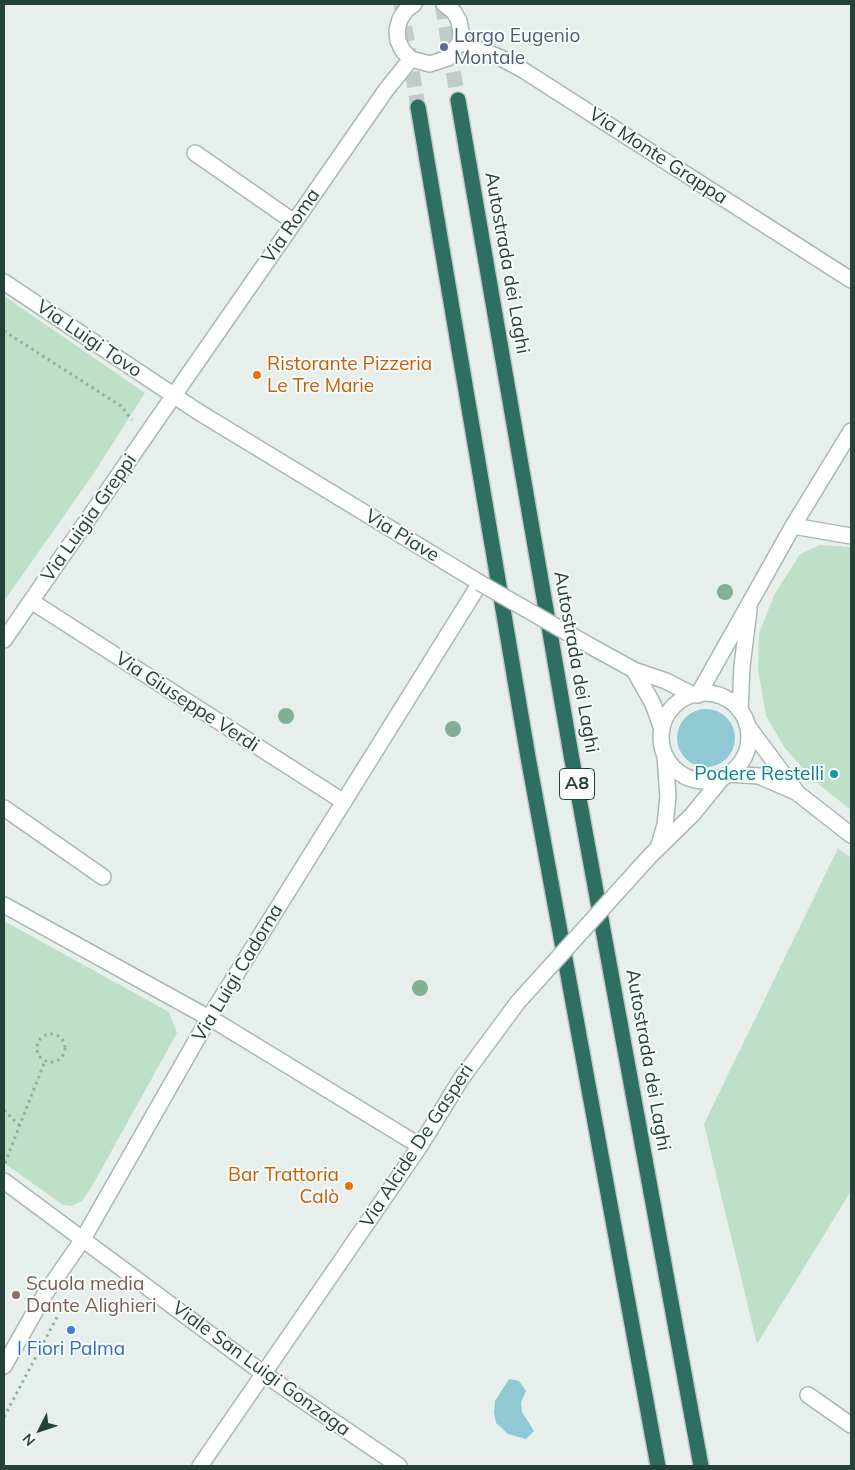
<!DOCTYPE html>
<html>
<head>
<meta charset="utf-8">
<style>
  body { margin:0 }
  #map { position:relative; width:855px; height:1470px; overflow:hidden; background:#e6efeb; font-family:Mulish,sans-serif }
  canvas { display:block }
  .frame { position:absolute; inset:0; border:5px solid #24423a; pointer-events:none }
  .north { position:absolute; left:15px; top:1405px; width:50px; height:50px; -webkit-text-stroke:4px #f7fbf9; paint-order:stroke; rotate:229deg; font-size:14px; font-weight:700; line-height:20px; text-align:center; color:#24423a }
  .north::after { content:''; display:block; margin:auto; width:18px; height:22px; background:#24423a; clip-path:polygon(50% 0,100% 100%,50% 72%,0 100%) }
</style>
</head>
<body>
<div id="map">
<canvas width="855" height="1470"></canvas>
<div class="frame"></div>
<div class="north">N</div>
</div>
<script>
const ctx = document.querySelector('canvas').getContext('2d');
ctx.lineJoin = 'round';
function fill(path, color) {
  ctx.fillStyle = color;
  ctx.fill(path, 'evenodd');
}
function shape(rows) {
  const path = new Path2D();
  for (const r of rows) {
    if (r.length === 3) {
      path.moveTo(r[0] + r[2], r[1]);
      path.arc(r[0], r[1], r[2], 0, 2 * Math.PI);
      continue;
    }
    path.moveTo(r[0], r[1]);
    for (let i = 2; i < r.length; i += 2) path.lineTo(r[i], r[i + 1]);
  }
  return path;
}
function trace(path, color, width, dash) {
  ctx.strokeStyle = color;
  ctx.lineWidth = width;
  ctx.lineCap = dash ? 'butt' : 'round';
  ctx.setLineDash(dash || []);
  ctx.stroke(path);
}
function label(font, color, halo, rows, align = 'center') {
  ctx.font = font + ' Mulish,sans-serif';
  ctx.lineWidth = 4;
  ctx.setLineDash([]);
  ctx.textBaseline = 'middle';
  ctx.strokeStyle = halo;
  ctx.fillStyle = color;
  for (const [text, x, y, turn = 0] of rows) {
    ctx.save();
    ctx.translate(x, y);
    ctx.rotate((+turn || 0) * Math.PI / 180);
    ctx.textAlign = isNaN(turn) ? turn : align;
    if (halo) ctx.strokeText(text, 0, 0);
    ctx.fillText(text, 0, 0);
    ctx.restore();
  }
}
const green = shape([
  [4,296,145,393,92,476,4,601],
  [820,545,851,547,851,810,812,779,784,747,766,716,758,670,759,634,774,595,800,554],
  [838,848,851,858,851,1191,757,1344,704,1124],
  [4,921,169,1012,177,1033,91,1188,82,1201,71,1206,63,1205,4,1163]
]);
const water = shape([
  [706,738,29],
  [509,1379,519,1381,526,1391,521,1402,522,1412,534,1431,526,1439,508,1434,496,1423,494,1413,495,1401]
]);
const highwayTunnel = shape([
  [401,4,418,107],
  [442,4,458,100]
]);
const path = shape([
  [4,331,121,406,132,420],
  [51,1048,14],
  [4,1110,20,1126],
  [5,1163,45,1061],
  [4,1417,65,1302]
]);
const minor = shape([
  [414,4,406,10,400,19,397,30,398,41,403,51,411,59,430,64,448,58,460,42,461,32,459,21,454,12,444,4],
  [460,42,501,58,523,70,851,280],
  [195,153,294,222],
  [4,282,197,411,480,583,209,1018,83,1239,45,1294,4,1366],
  [793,526,851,536],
  [31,601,344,802],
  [4,640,386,90,411,59],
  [594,648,634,670,666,681,693,695],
  [634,670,653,704,662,729],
  [705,737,44],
  [698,695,793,526,851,431],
  [740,711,742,666,749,610],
  [747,725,796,791],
  [729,774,759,776,796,792,851,835],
  [4,808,103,877],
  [659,845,665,825,668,797,665,756],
  [650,856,692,815,723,777],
  [4,905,220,1024,420,1146],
  [4,1181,264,1374,399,1466],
  [808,1395,851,1425],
  [200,1466,420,1146,461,1079,518,1002]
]);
const highway = shape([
  [458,100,572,760,701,1466],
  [418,107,528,757,658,1466]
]);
const minorBridge = shape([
  [480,583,594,648],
  [518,1002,650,856]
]);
const trees = [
  [725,592],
  [286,716],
  [453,729],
  [420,988]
];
const markers = [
  [444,47,5,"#5c6f8a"],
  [257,375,5,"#e8710a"],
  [834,774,5,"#0f9aa8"],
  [349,1186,5,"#e8710a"],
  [16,1295,5,"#8d6e63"],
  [71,1330,5,"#3f7fe0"]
];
const shields = [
  [577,784,35]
];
const shieldNames = [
  ["A8",577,784]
];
const serviceNames = [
  ["Largo Eugenio",454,36],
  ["Montale",454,58]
];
const streetNames = [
  ["Via Monte Grappa",658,156,33],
  ["Via Roma",291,226,-55],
  ["Autostrada dei Laghi",507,263,80],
  ["Via Luigi Tovo",89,339,34],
  ["Via Luigia Greppi",89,518,-55],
  ["Via Piave",402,536,31],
  ["Autostrada dei Laghi",576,662,80],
  ["Via Giuseppe Verdi",187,702,33],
  ["Via Luigi Cadorna",238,973,-59],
  ["Autostrada dei Laghi",648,1060,80],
  ["Via Alcide De Gasperi",417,1146,-57],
  ["Viale San Luigi Gonzaga",261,1369,36]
];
const foodNames = [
  ["Ristorante Pizzeria",267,364],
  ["Le Tre Marie",267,386],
  ["Bar Trattoria",339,1175,"right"],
  ["Calò",339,1197,"right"]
];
const cultureNames = [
  ["Podere Restelli",824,774]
];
const educationNames = [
  ["Scuola media",26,1284],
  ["Dante Alighieri",26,1306]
];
const shopNames = [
  ["I Fiori Palma",71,1349]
];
fill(green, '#bfe0c8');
fill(water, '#8ec9d4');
trace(highwayTunnel, '#bfccc8', 15, [15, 8]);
trace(minor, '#a8b8b2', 18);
trace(highway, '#c2cac8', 18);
trace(path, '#86b3a5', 3, [2.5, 4]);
trace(minor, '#fff', 15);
trace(highway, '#2f6f62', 15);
trace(minorBridge, '#a8b8b2', 18, []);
trace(minorBridge, '#fff', 15);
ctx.fillStyle = '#80af93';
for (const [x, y] of trees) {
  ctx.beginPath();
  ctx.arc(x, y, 8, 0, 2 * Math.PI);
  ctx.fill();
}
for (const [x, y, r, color] of markers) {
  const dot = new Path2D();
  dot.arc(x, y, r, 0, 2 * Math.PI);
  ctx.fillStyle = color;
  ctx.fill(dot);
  trace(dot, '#f7fbf9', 2);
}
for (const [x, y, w] of shields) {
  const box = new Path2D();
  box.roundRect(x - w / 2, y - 15.5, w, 31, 4);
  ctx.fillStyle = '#f7fbf9';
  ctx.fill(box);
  trace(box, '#24423a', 1);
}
label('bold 18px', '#24423a', null, shieldNames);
label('19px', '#4e5e75', '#f7fbf9', serviceNames, 'left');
label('19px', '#24423a', '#f7fbf9', streetNames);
label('19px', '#c56008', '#f7fbf9', foodNames, 'left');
label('19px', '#0d838f', '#f7fbf9', cultureNames, 'right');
label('19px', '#785e54', '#f7fbf9', educationNames, 'left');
label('19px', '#366cbe', '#f7fbf9', shopNames);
</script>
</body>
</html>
